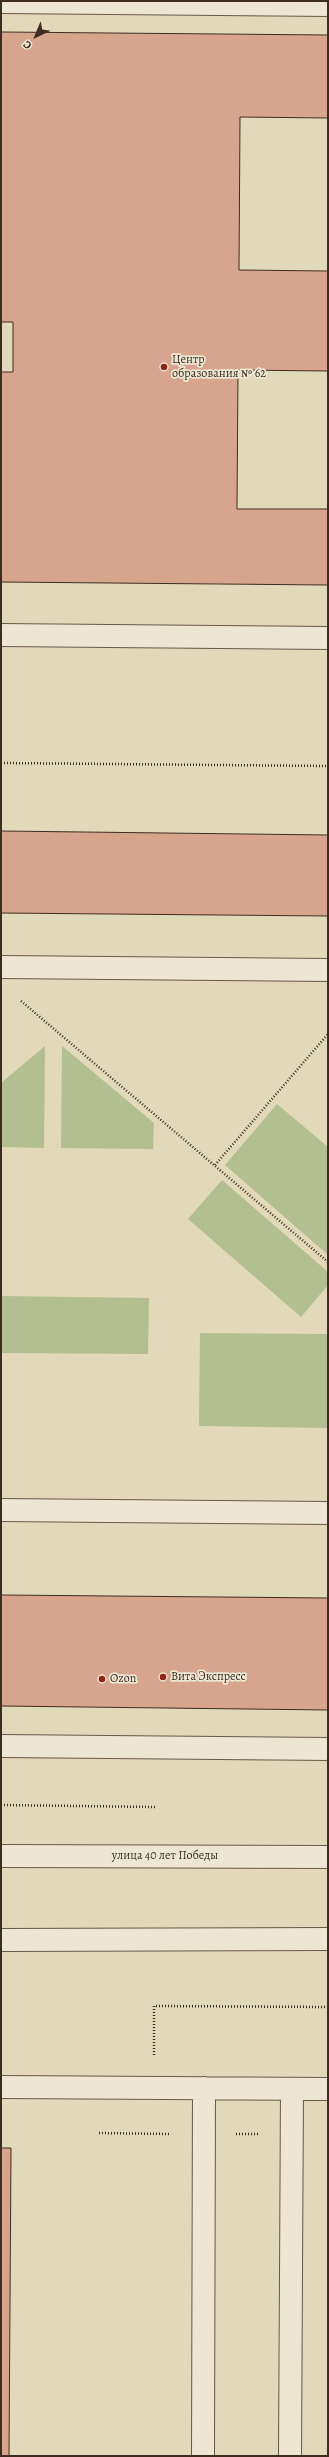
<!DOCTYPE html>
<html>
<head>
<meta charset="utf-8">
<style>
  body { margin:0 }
  #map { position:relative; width:329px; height:2457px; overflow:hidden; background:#e2d8ba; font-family:Alegreya,serif }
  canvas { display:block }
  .frame { position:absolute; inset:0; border:2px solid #402d22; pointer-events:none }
  .north { position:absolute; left:16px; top:16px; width:40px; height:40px; -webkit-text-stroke:3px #ece6d2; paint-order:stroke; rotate:224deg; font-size:11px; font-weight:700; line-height:16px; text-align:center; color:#402d22 }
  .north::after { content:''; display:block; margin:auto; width:14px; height:18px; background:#402d22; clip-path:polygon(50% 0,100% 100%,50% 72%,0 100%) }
</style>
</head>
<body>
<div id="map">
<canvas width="329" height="2457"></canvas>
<div class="frame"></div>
<div class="north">С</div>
</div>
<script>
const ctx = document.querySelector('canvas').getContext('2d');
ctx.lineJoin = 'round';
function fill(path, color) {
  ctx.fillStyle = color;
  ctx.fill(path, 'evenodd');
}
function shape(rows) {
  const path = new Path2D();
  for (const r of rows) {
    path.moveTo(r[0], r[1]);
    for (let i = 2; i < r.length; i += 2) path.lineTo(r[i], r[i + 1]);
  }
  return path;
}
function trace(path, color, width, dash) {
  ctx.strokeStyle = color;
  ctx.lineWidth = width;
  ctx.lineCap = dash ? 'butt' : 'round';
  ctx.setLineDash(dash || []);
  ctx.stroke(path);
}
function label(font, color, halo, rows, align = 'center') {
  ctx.font = font + ' Alegreya,serif';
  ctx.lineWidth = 3.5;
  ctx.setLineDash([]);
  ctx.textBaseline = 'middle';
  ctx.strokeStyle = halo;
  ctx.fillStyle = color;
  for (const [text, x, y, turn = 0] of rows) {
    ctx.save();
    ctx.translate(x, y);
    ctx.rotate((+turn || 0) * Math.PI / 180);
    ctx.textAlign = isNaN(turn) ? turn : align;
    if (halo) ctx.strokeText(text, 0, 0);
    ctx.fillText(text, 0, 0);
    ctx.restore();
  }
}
const green = shape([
  [45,1046,44,1148,1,1147,1,1083],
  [62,1046,154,1123,153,1149,61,1148],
  [277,1104,328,1147,328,1255,225,1165],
  [222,1180,328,1272,328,1285,301,1317,188,1219],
  [1,1296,149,1298,148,1354,1,1353],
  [200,1333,328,1334,328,1428,199,1426]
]);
const building = shape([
  [1,32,328,35,328,118,240,117,239,270,328,271,328,371,238,370,237,509,328,509,328,585,1,582,1,372,13,372,13,322,1,322,1,32],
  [1,831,328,835,328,916,1,913,1,831],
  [1,1595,328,1598,328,1710,1,1706,1,1595],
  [1,2148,11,2148,9,2456,1,2456,1,2148]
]);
const path = shape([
  [1,763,328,766],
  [21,1001,328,1262],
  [215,1165,328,1034],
  [1,1805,155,1807],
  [154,2055,154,2006,328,2007],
  [99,2133,171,2134],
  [236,2134,259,2134]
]);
const minor = shape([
  [1,2,328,5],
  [1,635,328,638],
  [1,967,328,970],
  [1,1510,328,1513],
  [1,1746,328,1749],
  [1,1856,328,1857],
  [1,1940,328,1939],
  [1,2087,328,2089],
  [203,2456,204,2088],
  [290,2456,292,2089]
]);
const markers = [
  [164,367,4,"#8f2418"],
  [163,1677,4,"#8f2418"],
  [102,1679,4,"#8f2418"]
];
const poiNames = [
  ["Центр",172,360],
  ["образования № 62",172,374],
  ["Вита Экспресс",171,1677],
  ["Ozon",110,1679]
];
const streetNames = [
  ["улица 40 лет Победы",165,1856]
];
fill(green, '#b3bf90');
fill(building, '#d7a48d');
trace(building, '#402d22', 1);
trace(minor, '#685848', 24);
trace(path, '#402d22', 2.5, [1, 2]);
trace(minor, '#ece6d2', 22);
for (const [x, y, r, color] of markers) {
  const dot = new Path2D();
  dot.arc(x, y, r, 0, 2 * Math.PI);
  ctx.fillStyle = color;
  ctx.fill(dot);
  trace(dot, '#ece6d2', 1.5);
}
label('12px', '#402d22', '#ece6d2', poiNames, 'left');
label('12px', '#402d22', '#ece6d2', streetNames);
</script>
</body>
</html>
